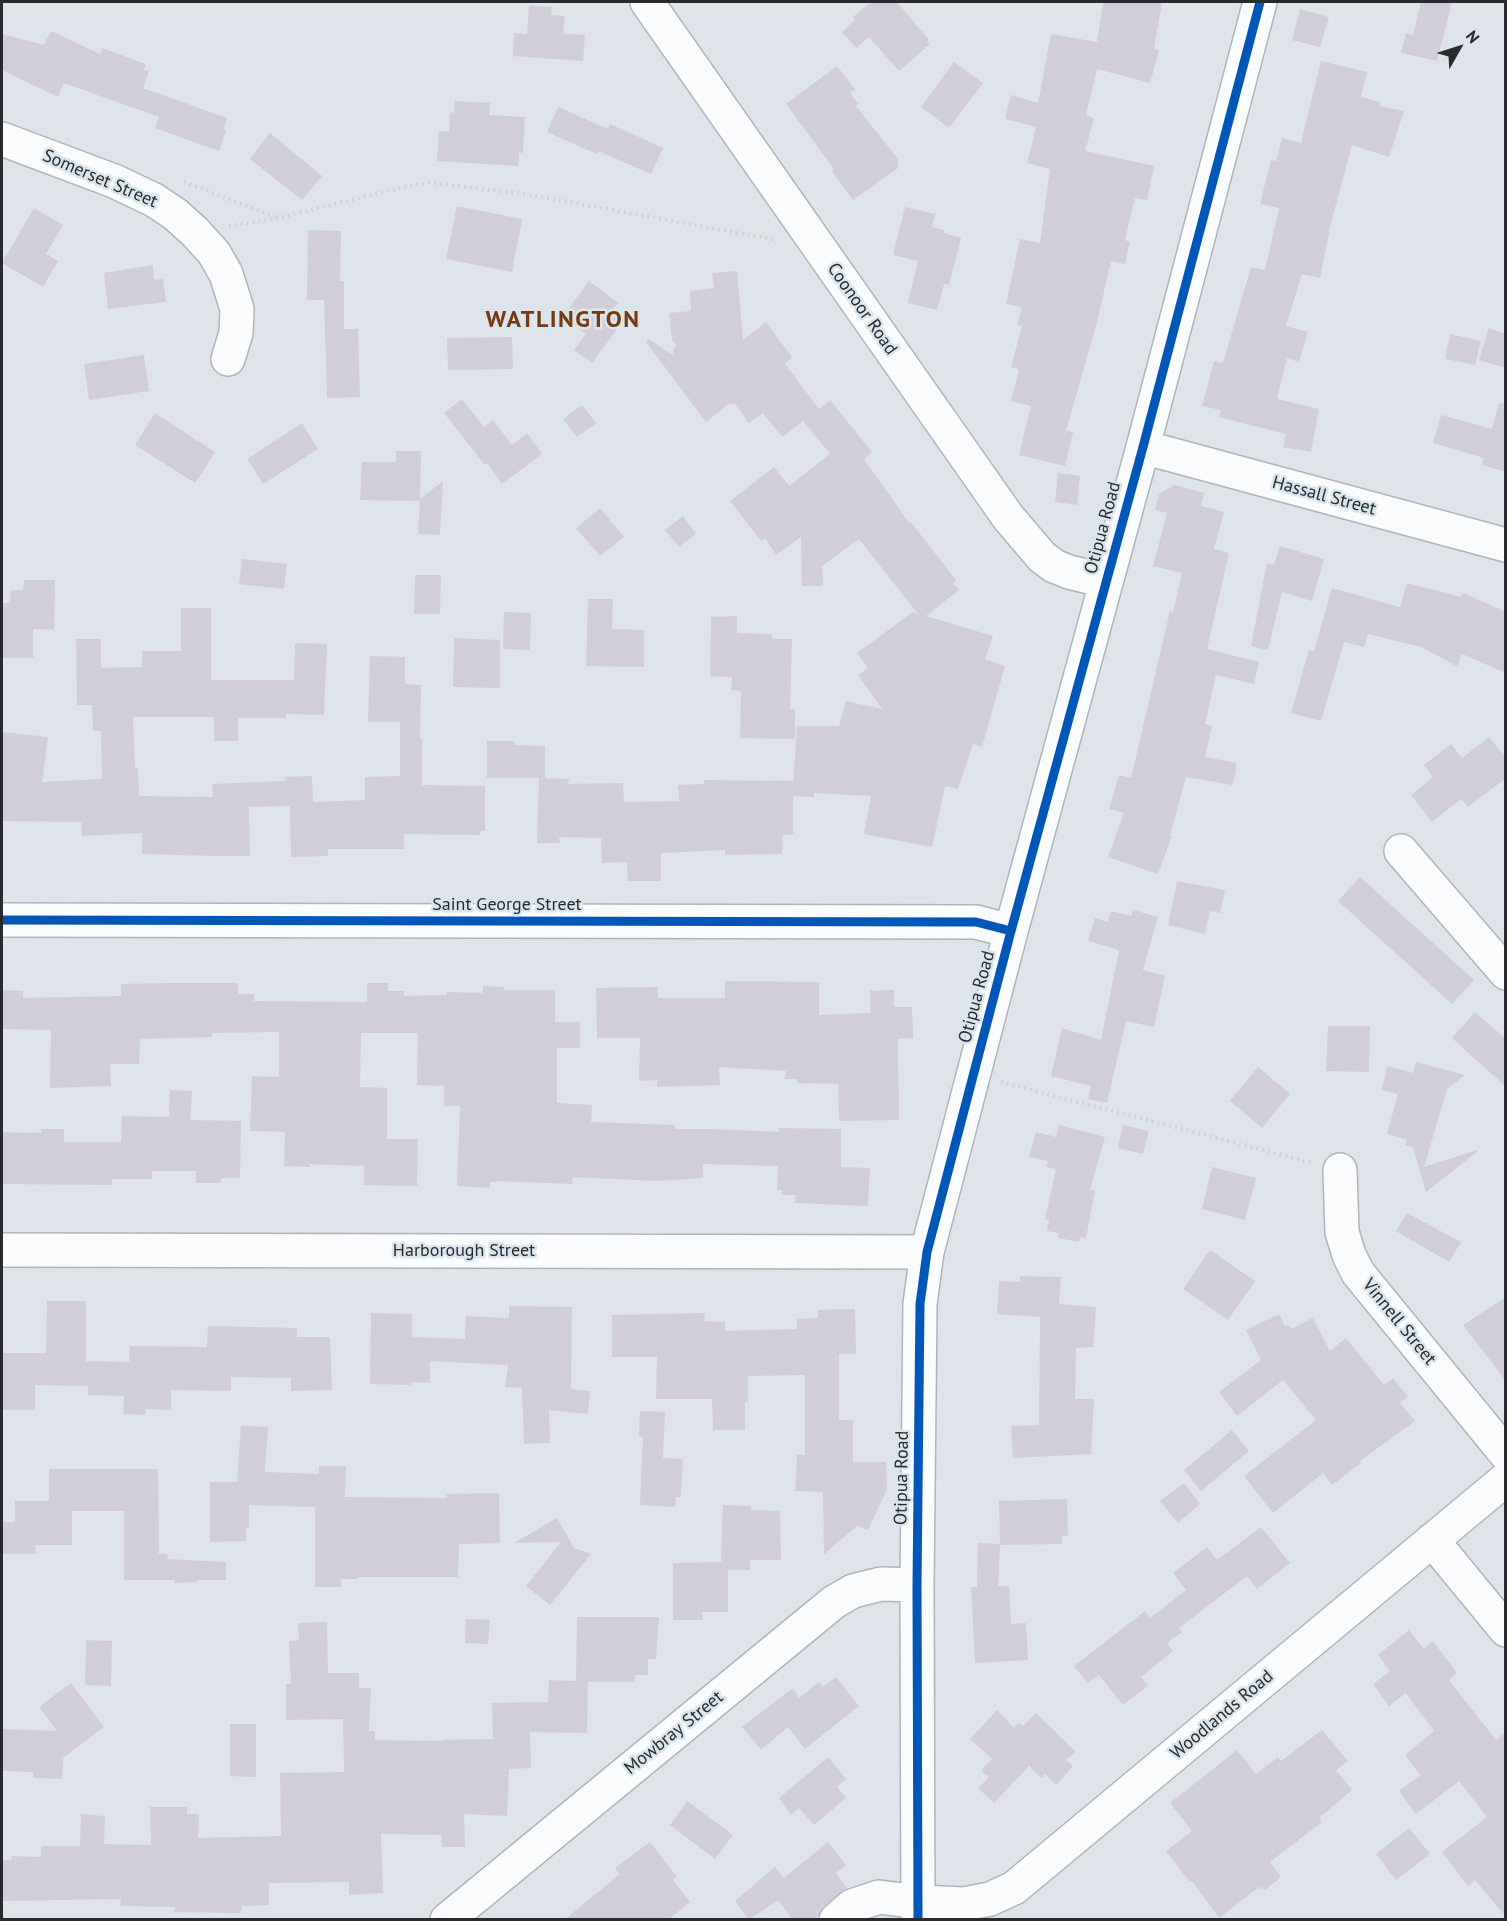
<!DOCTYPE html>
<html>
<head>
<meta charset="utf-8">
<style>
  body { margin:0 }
  #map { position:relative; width:1507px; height:1921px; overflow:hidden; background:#dee4e9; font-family:"PT Sans",sans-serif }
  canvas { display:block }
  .frame { position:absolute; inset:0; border:3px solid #272b2e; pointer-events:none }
  .north { position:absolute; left:1429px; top:18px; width:60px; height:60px; -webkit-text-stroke:4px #dae5ed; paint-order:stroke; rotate:51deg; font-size:16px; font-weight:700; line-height:24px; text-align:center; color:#272b2e }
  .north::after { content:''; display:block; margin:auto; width:21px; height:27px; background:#272b2e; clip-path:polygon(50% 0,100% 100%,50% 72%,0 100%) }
</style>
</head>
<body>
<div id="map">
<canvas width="1507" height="1921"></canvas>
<div class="frame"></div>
<div class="north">N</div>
</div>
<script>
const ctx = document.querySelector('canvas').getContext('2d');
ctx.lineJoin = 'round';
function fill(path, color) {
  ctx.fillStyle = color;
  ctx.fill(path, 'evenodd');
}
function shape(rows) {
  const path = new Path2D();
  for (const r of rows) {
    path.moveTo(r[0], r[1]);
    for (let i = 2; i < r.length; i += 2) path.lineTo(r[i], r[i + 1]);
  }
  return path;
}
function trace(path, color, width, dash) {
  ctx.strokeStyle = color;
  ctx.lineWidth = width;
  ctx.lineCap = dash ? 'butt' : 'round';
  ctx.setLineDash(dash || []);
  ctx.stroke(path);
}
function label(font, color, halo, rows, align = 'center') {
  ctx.font = font + ' "PT Sans",sans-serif';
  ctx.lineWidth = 5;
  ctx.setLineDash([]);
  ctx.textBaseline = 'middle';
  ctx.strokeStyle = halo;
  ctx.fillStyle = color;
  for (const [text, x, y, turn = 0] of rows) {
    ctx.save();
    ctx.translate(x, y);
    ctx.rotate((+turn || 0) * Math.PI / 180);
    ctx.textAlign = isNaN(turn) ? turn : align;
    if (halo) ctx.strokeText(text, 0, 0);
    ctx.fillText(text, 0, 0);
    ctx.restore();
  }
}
const building = shape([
  [871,2,897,2,929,40,927,42,930,44,899,71,869,37,856,48,842,32,855,20,853,17],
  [1103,2,1162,2,1154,49,1159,50,1150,83,1097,69,1086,115,1094,118,1085,151,1154,166,1147,200,1135,198,1125,240,1130,242,1125,264,1111,261,1097,322,1066,431,1073,432,1065,466,1019,455,1031,406,1011,401,1019,369,1011,367,1022,326,1017,325,1022,307,1006,304,1020,239,1040,243,1050,169,1027,163,1036,127,1005,119,1011,95,1038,103,1051,34,1097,42],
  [1421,2,1452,2,1437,61,1401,53,1406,33,1413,35],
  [529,5,552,7,551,15,565,16,563,34,585,35,583,61,513,56,514,33,527,34],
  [1300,9,1329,17,1320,47,1292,40],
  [51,31,100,54,102,48,146,64,144,70,149,71,143,88,227,118,224,129,226,130,219,151,155,128,159,117,64,83,58,97,2,70,2,34,44,45],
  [1321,61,1367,72,1361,97,1380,102,1379,106,1404,111,1389,157,1352,145,1330,227,1320,278,1302,274,1286,326,1308,332,1299,362,1287,358,1277,399,1319,409,1311,452,1283,447,1286,434,1219,417,1221,410,1202,406,1214,361,1223,363,1251,267,1265,270,1279,208,1260,204,1271,160,1276,161,1282,138,1301,143],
  [954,62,983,83,949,128,921,107],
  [837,66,855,89,850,93,858,104,856,106,898,159,898,168,853,200,832,171,834,169,786,104],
  [455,101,490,103,489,115,525,117,523,153,519,152,518,166,437,161,439,131,449,132,450,112,454,113],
  [558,107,608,129,610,124,663,148,651,174,598,151,597,154,547,132],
  [270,133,322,176,302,200,250,159],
  [457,206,522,219,512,272,446,259],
  [905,207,935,214,932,227,944,230,944,233,961,238,949,285,944,284,937,310,908,303,918,261,893,255],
  [34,208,63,225,46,254,58,261,43,287,2,263],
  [308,230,341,231,340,281,344,281,344,329,358,329,360,397,327,398,324,300,307,300],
  [153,265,154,280,163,279,166,302,108,309,104,273],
  [737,271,743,340,766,322,792,357,785,364,819,409,830,400,872,452,864,459,909,523,910,521,956,580,953,583,959,590,926,616,993,636,985,659,1005,666,982,747,973,744,958,789,945,786,932,847,864,834,871,796,814,793,814,797,793,796,793,834,783,835,782,854,725,855,725,850,661,853,661,881,628,881,627,862,602,863,601,838,559,837,560,843,537,843,539,778,569,779,568,784,623,783,624,802,679,801,678,785,704,784,704,780,793,781,793,785,797,726,839,726,846,701,882,709,858,675,868,668,857,653,913,612,918,614,859,539,822,566,823,586,802,586,801,537,776,555,765,538,761,541,730,501,774,467,789,486,830,454,803,421,782,437,763,413,749,423,734,403,731,405,730,403,706,422,646,342,649,339,674,356,673,348,677,346,672,340,669,313,691,311,690,291,714,288,712,273],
  [589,281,618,303,611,312,623,321,592,363,574,350,586,334,562,317],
  [1489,328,1506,334,1506,368,1479,360],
  [1450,334,1481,341,1475,365,1445,359],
  [512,337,513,369,448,370,447,338],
  [144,355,149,391,89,400,84,364],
  [462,399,484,427,493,420,512,445,527,433,542,454,502,484,487,463,485,465,444,413],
  [1499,403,1506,404,1506,472,1482,465,1484,458,1433,443,1441,415,1492,429],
  [582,405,596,423,577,437,563,419],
  [155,413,215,452,195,483,135,445],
  [302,423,318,449,263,484,247,459],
  [396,451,421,451,420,499,443,481,440,535,418,534,420,501,360,500,362,462,396,462],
  [1058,473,1080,476,1077,505,1055,502],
  [1174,485,1204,493,1201,506,1224,512,1214,549,1229,553,1207,649,1259,662,1254,684,1216,675,1205,724,1212,726,1205,757,1237,763,1233,785,1186,777,1170,835,1172,836,1158,874,1108,857,1124,813,1109,809,1119,775,1131,778,1170,611,1173,612,1182,573,1153,566,1167,513,1155,510,1159,494],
  [600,508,624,537,600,556,576,528],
  [683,516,696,534,679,547,665,530],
  [1280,546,1324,559,1312,601,1282,592,1268,650,1251,646,1267,563,1274,565],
  [242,559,287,564,284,589,239,584],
  [415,575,441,575,440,614,414,614],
  [24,580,55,580,54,630,33,629,33,658,2,658,2,603,10,603,11,590,23,590],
  [1407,583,1461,597,1463,593,1506,612,1506,673,1462,654,1457,666,1421,647,1368,634,1364,647,1344,642,1321,721,1291,713,1309,650,1314,651,1332,588,1400,607],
  [588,599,613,599,612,629,644,630,644,667,586,666],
  [181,608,211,608,211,680,294,680,295,643,327,644,324,715,286,714,286,718,238,718,238,741,214,741,214,717,133,717,135,768,138,767,139,796,213,797,212,784,285,781,285,777,312,776,313,802,365,800,365,777,400,776,400,722,368,722,370,656,405,657,405,684,421,685,420,739,422,739,422,785,485,786,485,831,481,831,480,835,404,834,404,849,328,849,328,856,291,857,290,806,249,807,250,856,216,856,142,854,142,833,82,836,81,822,2,821,2,732,48,737,42,782,102,779,101,731,93,731,92,705,77,705,76,639,101,639,101,668,142,667,142,651,181,651],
  [504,612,531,613,530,650,503,649],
  [737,616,737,633,772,634,772,639,792,639,790,709,795,709,795,739,740,738,741,691,731,690,732,677,710,676,711,617],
  [454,638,500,640,500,688,453,687],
  [1489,737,1506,758,1506,778,1468,807,1461,799,1432,822,1411,795,1433,777,1424,765,1451,744,1462,758],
  [487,741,514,741,514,745,545,746,545,778,487,778],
  [1360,877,1474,980,1452,1004,1338,901],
  [1177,881,1225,890,1220,913,1210,911,1205,934,1168,925],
  [1133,910,1158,917,1143,970,1165,976,1154,1027,1126,1021,1107,1103,1088,1099,1091,1086,1051,1076,1062,1028,1101,1040,1119,950,1088,941,1095,918,1108,922,1111,911,1131,916],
  [725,981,819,982,819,1015,871,1013,870,991,894,990,894,1007,912,1007,913,1038,898,1039,899,1120,839,1121,838,1084,797,1083,797,1079,785,1079,786,1071,719,1067,720,1085,657,1087,657,1080,639,1081,640,1038,597,1038,596,988,658,987,658,998,725,998],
  [167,983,238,983,238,994,254,994,254,1001,367,1002,367,983,388,983,388,991,404,991,404,996,446,995,447,992,483,993,483,986,504,987,504,990,555,990,555,1022,580,1022,580,1048,557,1048,557,1103,592,1105,591,1122,675,1125,675,1129,712,1129,779,1132,779,1128,841,1129,841,1167,870,1168,868,1206,795,1203,796,1195,782,1195,782,1190,777,1190,778,1166,703,1164,703,1178,656,1181,573,1177,572,1184,496,1181,496,1182,490,1182,490,1188,457,1186,460,1106,444,1106,444,1086,417,1085,418,1033,361,1033,360,1087,387,1088,387,1139,418,1139,417,1186,364,1185,364,1166,310,1164,310,1167,284,1166,285,1132,250,1131,252,1076,279,1077,279,1032,212,1033,212,1037,140,1039,139,1064,110,1064,111,1086,50,1088,51,1030,2,1029,2,990,23,991,23,998,121,996,121,984],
  [1475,1012,1506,1039,1506,1087,1452,1038],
  [1328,1026,1370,1026,1369,1072,1326,1071],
  [1416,1062,1465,1075,1447,1089,1424,1167,1477,1150,1478,1151,1426,1192,1413,1147,1405,1145,1407,1140,1387,1134,1398,1094,1382,1090,1387,1066,1413,1073],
  [1258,1067,1290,1094,1262,1128,1230,1101],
  [170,1090,192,1091,190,1120,241,1121,240,1178,221,1178,221,1183,196,1183,196,1171,152,1171,152,1179,112,1179,112,1185,2,1184,2,1132,41,1133,41,1129,64,1129,64,1142,121,1142,122,1116,169,1117],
  [1059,1125,1105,1137,1090,1190,1095,1191,1086,1238,1080,1237,1079,1242,1058,1238,1059,1233,1047,1231,1049,1220,1045,1219,1056,1169,1046,1167,1048,1161,1029,1157,1036,1132,1056,1137],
  [1123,1125,1149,1131,1143,1154,1118,1148],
  [1212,1167,1256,1178,1245,1220,1202,1209],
  [1407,1213,1461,1242,1449,1262,1396,1231],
  [1210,1250,1255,1281,1228,1320,1183,1289],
  [1020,1276,1061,1277,1059,1304,1096,1307,1093,1347,1076,1348,1075,1399,1094,1399,1091,1454,1013,1458,1011,1426,1039,1425,1040,1317,997,1314,999,1281,1020,1282],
  [1506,1297,1506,1381,1463,1325],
  [47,1301,86,1301,86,1361,129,1362,130,1346,207,1347,208,1326,297,1328,297,1337,330,1337,332,1390,291,1391,291,1378,231,1377,231,1391,171,1390,171,1410,146,1409,145,1415,123,1414,124,1396,88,1395,88,1386,35,1385,35,1410,2,1410,2,1353,46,1353],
  [509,1306,572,1307,571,1389,590,1391,588,1414,549,1410,550,1443,524,1444,522,1388,505,1387,508,1365,430,1361,430,1383,411,1382,411,1385,370,1384,371,1313,412,1314,412,1337,465,1339,466,1316,509,1318],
  [855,1309,856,1354,839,1354,839,1420,853,1420,853,1462,886,1462,887,1489,868,1530,857,1526,824,1554,823,1492,795,1491,797,1455,805,1455,805,1375,748,1376,748,1402,745,1402,745,1430,713,1430,712,1399,656,1399,657,1357,612,1357,612,1315,705,1313,704,1321,725,1322,725,1331,797,1329,797,1319,818,1318,818,1310],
  [1279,1314,1285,1326,1289,1325,1291,1329,1313,1318,1330,1351,1346,1338,1384,1385,1393,1378,1408,1397,1400,1403,1415,1421,1360,1461,1361,1463,1332,1485,1323,1473,1273,1513,1244,1476,1316,1420,1283,1380,1237,1416,1219,1392,1261,1360,1246,1330],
  [640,1411,665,1412,663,1458,683,1459,681,1497,676,1497,675,1507,640,1505,643,1437,639,1437],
  [241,1426,268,1427,265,1472,319,1474,319,1466,346,1466,345,1497,447,1498,447,1494,499,1493,500,1543,459,1544,458,1577,358,1577,358,1579,341,1579,341,1587,315,1587,315,1507,249,1505,249,1528,246,1528,246,1541,210,1542,210,1482,237,1482],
  [1232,1430,1249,1451,1201,1491,1184,1470],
  [49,1469,158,1469,159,1554,168,1554,167,1559,226,1562,226,1580,197,1580,197,1582,175,1583,175,1580,124,1580,124,1511,72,1511,72,1545,35,1545,36,1554,2,1554,2,1522,15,1522,15,1501,49,1501],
  [1184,1483,1200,1504,1178,1523,1160,1501],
  [1067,1499,1068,1536,1062,1536,1062,1544,1000,1545,998,1586,1009,1586,1011,1624,1026,1623,1028,1660,975,1663,971,1587,977,1587,978,1543,1000,1544,999,1501],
  [723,1505,751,1506,751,1510,780,1511,781,1560,750,1560,750,1570,728,1570,728,1612,702,1612,703,1620,673,1620,673,1563,721,1562],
  [557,1518,574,1548,591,1554,550,1605,526,1586,561,1542,514,1543],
  [1261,1527,1290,1563,1257,1589,1247,1576,1179,1628,1182,1632,1167,1643,1173,1651,1141,1677,1148,1686,1123,1705,1099,1675,1088,1683,1074,1666,1145,1611,1150,1618,1186,1590,1173,1573,1207,1547,1217,1560],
  [577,1617,659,1617,656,1659,648,1659,648,1675,635,1675,635,1682,588,1682,587,1733,530,1732,531,1768,509,1769,507,1816,464,1814,465,1847,442,1847,441,1835,381,1834,383,1893,349,1895,349,1882,269,1883,269,1905,242,1906,241,1913,174,1912,175,1907,120,1906,121,1899,2,1901,2,1860,11,1860,12,1856,41,1857,41,1846,80,1846,81,1814,105,1816,104,1844,151,1845,150,1807,187,1807,187,1814,199,1814,198,1838,281,1836,280,1773,344,1772,343,1719,286,1720,286,1684,291,1684,289,1641,299,1640,298,1623,327,1622,328,1673,359,1673,359,1688,371,1688,369,1731,375,1731,375,1740,443,1741,443,1740,493,1739,492,1703,548,1702,549,1680,576,1681],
  [466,1619,490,1620,488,1644,465,1643],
  [1409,1630,1424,1649,1433,1641,1457,1673,1449,1680,1496,1740,1506,1732,1506,1917,1475,1880,1468,1886,1442,1852,1487,1817,1459,1781,1416,1814,1399,1791,1420,1775,1405,1755,1434,1731,1406,1693,1389,1706,1373,1684,1390,1671,1378,1655],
  [86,1640,112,1641,111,1686,85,1685],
  [836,1677,859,1706,805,1749,788,1727,761,1750,742,1727,793,1688,799,1698,819,1682,823,1687],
  [71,1683,104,1727,63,1758,62,1779,33,1778,33,1772,2,1771,2,1729,57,1731,39,1707],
  [997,1710,1014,1728,1019,1723,1023,1726,1036,1713,1076,1752,1066,1760,1073,1766,1056,1785,1045,1774,1042,1778,1029,1766,994,1803,978,1788,989,1777,981,1771,992,1759,970,1739],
  [230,1724,256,1724,256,1777,230,1776],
  [1322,1730,1348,1761,1336,1770,1352,1790,1319,1818,1322,1822,1270,1862,1281,1877,1265,1890,1263,1887,1260,1889,1259,1887,1219,1918,1192,1881,1190,1882,1166,1851,1192,1831,1170,1803,1237,1750,1256,1774,1278,1757,1281,1761],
  [828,1757,846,1779,837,1787,846,1798,814,1825,799,1808,791,1815,779,1798],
  [687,1801,733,1835,715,1859,670,1825],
  [1409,1828,1430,1854,1396,1880,1376,1854],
  [650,1842,677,1877,673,1880,690,1902,668,1920,564,1920,620,1874,615,1868],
  [828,1842,846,1865,836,1873,847,1888,824,1906,818,1916,813,1920,793,1920,778,1900,749,1920,735,1901,775,1867,784,1878]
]);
const path = shape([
  [184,182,278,218],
  [229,226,278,218,413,185,431,183,530,195,776,240],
  [1001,1082,1313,1163]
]);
const minor = shape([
  [647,2,1008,517,1042,557,1054,566,1069,572,1105,581],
  [2,139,114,181,154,200,175,214,195,232,214,253,226,274,237,309,236,333,228,359],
  [1143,447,1506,545],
  [1401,851,1506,973],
  [2,920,976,922,1011,931],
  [1340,1170,1342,1232,1349,1255,1358,1273,1506,1454],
  [2,1250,927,1252],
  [1432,1540,1506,1630],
  [447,1920,834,1602,853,1591,881,1584,917,1585],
  [836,1920,852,1906,879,1897,919,1902,964,1904,990,1899,1014,1888,1506,1479],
  [918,1920,917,1585,920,1304,927,1252,1011,931,1143,447,1260,2]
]);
const cycleway = shape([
  [2,920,976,922,1011,931],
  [918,1920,917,1585,920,1304,927,1252,1011,931,1143,447,1260,2]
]);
const streetNames = [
  ["Somerset Street",100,179,23],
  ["Coonoor Road",862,309,55],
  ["Hassall Street",1324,496,15],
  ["Otipua Road",1103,528,-75],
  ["Saint George Street",507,905],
  ["Otipua Road",977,997,-75],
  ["Harborough Street",464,1251],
  ["Vinnell Street",1399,1322,51],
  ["Otipua Road",902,1478,-89],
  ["Woodlands Road",1222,1715,-40],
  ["Mowbray Street",674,1733,-39]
];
const districtNames = [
  ["WATLINGTON",563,320]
];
fill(building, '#d2ced9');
trace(minor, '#b1b5b9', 36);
trace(path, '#ced0d1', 4, [1.5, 4.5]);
trace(minor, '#fafbfc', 33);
trace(cycleway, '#0057b8', 9);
label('18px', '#272b2e', '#dae5ed', streetNames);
ctx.letterSpacing = '1.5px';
label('bold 24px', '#763910', '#dae5ed', districtNames);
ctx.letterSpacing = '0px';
</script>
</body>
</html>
